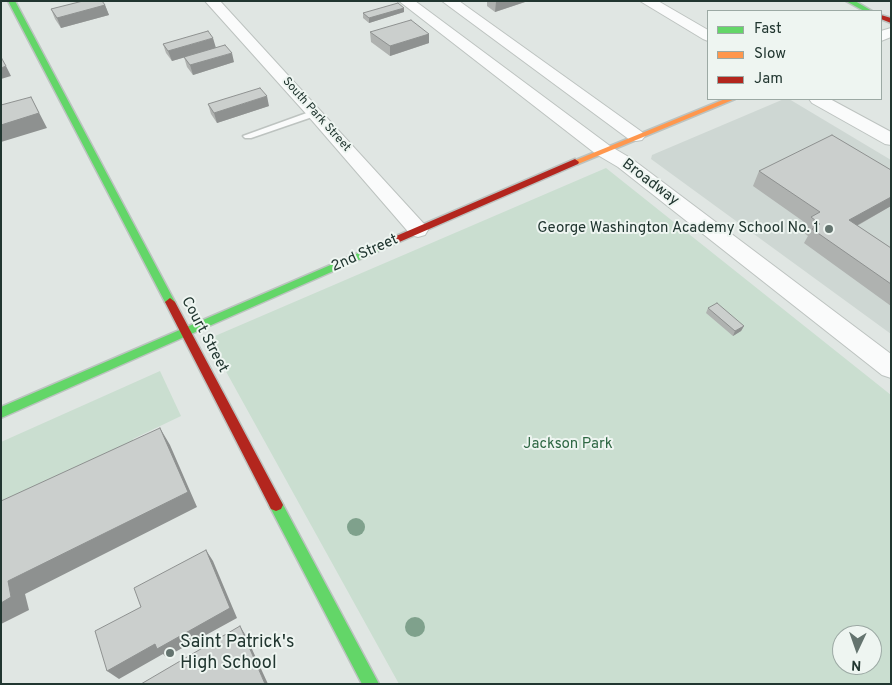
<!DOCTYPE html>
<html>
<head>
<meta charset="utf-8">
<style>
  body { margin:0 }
  #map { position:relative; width:892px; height:685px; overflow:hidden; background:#e0e6e3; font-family:Overpass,sans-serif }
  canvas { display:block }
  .frame { position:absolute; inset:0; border:2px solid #213630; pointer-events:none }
  .legend { position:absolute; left:707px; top:10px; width:175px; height:90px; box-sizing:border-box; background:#eef5f1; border:1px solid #9ca9a4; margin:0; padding:6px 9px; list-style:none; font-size:15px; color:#213630 }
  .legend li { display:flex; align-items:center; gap:10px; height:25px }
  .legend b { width:25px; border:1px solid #9ca9a4 }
  .north { position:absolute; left:832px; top:625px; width:50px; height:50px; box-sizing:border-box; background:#eef5f1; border:1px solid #9ca9a4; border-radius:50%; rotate:183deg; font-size:14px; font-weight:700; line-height:20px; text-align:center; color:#213630 }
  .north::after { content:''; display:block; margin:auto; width:18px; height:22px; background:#64746f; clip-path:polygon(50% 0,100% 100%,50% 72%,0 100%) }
</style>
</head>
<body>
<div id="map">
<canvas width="892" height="685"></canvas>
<div class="frame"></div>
<ul class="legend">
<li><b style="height:6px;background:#63d668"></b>Fast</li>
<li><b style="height:6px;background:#ff974d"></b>Slow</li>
<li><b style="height:6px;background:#b3261e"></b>Jam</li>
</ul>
<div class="north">N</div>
</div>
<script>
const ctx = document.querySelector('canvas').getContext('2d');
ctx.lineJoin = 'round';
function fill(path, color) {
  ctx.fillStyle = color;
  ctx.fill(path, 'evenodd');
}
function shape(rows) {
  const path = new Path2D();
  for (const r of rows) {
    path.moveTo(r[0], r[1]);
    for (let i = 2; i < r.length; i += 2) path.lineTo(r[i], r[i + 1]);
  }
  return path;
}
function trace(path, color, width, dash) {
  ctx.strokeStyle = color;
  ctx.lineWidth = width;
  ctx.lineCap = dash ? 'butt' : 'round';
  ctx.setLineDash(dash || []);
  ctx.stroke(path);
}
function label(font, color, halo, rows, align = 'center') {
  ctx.font = font + ' Overpass,sans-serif';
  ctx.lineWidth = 4;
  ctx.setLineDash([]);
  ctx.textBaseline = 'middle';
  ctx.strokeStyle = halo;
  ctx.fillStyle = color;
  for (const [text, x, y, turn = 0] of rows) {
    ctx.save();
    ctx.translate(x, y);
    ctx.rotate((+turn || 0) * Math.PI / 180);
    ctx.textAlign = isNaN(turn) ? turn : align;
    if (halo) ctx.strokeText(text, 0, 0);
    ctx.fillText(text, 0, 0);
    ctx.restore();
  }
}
const built = shape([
  [784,99,789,99,891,160,891,334,651,159,652,155]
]);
const green = shape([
  [606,168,891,395,891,684,399,684,208,339],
  [842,635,872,635,872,665,842,665],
  [160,371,181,416,133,439,137,447,1,512,1,442]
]);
const lane = shape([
  [315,110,320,113,318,115,251,138,245,138,243,136,315,110]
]);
const street = shape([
  [205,1,220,1,425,225,428,230,425,235,418,237,411,235,309,117,205,1],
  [399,1,415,1,610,146,632,159,891,354,891,378,882,375,618,167,596,154,399,1],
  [442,1,459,1,642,132,645,136,642,140,636,141,630,140,442,1],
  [640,1,658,1,708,30,708,41,703,39,640,1],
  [891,28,891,37,881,41,881,31,891,28],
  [809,99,830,99,891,132,891,145,885,144,812,103,809,99]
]);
const fast = shape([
  [8,1,15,1,175,302,174,305,170,306,165,302,8,1],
  [846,1,855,1,872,11,864,11,846,1],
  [377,245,381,246,382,248,381,250,1,418,1,407,377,245],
  [276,499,281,501,379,684,362,684,271,509,269,505,271,501,276,499]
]);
const slow = shape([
  [725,99,735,99,578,164,572,164,571,162,725,99]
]);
const jam = shape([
  [881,15,891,18,891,23,881,19,881,15],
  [575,159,579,162,578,164,381,250,373,250,372,248,373,246,575,159],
  [170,298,175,302,281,501,283,505,281,509,276,511,271,509,165,302,170,298]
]);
const trees = [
  [356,527,9],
  [415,627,10]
];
const wall = shape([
  [487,1,528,1,495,12,487,6],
  [105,5,109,15,61,28,55,19,51,9],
  [404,8,404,12,369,23,363,18,363,13],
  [370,32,429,34,429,43,390,56,371,42],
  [163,44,216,48,172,61,166,53],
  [184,57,234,62,193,75,187,67],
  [208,104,269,106,217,123,211,114],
  [891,170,891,206,857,226,891,248,891,306,804,243,808,236,803,232,807,224,753,186,759,171],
  [708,308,744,326,741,331,733,336,706,313]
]);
const shadedWall = shape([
  [499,1,528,1,495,12,496,2],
  [105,5,109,15,61,28,57,18],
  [404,8,404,12,369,23,369,18],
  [429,34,429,43,390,56,390,46],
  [213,38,216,48,172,61,168,51],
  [232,53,234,62,193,75,190,65],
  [6,66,11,76,1,79,1,68],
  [267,96,269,106,217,123,214,113],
  [31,97,47,128,1,142,1,125],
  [891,197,891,206,840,235,849,220],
  [744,326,741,331,733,336,735,331],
  [160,428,170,445,197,507,25,594,29,610,1,624,1,603,8,581],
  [206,550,213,561,237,618,166,657,163,654,119,679,107,671],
  [240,626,246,636,268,684,265,684]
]);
const building = shape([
  [83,1,102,1,105,5,57,18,51,9,83,1],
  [398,3,404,8,369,18,363,13,398,3],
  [411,20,429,34,390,46,370,32,411,20],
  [208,31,213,38,168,51,163,44,208,31],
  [225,45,232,53,190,65,184,57,225,45],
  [2,59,6,66,1,68,1,60,2,59],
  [260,88,267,96,214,113,208,104,260,88],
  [31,97,39,113,1,125,1,105,31,97],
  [832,135,891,170,891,197,849,220,891,248,891,284,812,229,820,224,811,217,820,212,759,171,832,135],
  [717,303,744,326,735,331,708,308,717,303],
  [160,428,188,492,8,581,11,597,1,603,1,501,160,428],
  [206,550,230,608,157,649,155,644,107,671,95,631,141,607,134,588,206,550],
  [240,626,265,684,141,684,240,626]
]);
const markers = [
  [829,229,5,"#64746f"],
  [170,653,5,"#64746f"]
];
const farStreetnames = [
  ["South Park Street",316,115,48]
];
const streetNames = [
  ["Broadway",650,183,37],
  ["2nd Street",365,254,-24],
  ["Court Street",204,335,62]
];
const poiNames = [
  ["George Washington Academy School No. 1",819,229]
];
const parkNames = [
  ["Jackson Park",568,445]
];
const nearPoinames = [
  ["Saint Patrick's",180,643],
  ["High School",180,664]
];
fill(built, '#ced7d3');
fill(green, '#caded0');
trace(lane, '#bdc3c0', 3);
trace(street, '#bdc3c0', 2);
trace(fast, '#bcc3c0', 3);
trace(slow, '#bcc3c0', 3);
trace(jam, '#bcc3c0', 3);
fill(lane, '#fafbfb');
fill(street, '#fafbfb');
fill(fast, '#63d668');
fill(slow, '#ff974d');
fill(jam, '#b3261e');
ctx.fillStyle = '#7fa18c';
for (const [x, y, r] of trees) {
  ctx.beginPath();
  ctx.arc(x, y, r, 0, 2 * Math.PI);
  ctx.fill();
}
fill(wall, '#afb2b0');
fill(shadedWall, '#8e9190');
fill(building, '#cbcfcd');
trace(building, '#8e9190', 1);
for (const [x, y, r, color] of markers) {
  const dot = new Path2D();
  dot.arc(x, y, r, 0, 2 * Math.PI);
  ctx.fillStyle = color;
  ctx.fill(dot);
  trace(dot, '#eef5f1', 2);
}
label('12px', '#213630', '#eef5f1', farStreetnames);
label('15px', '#213630', '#eef5f1', streetNames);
label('15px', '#213630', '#eef5f1', poiNames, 'right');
label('15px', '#2f6844', '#eef5f1', parkNames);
label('18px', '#213630', '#eef5f1', nearPoinames, 'left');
</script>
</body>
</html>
